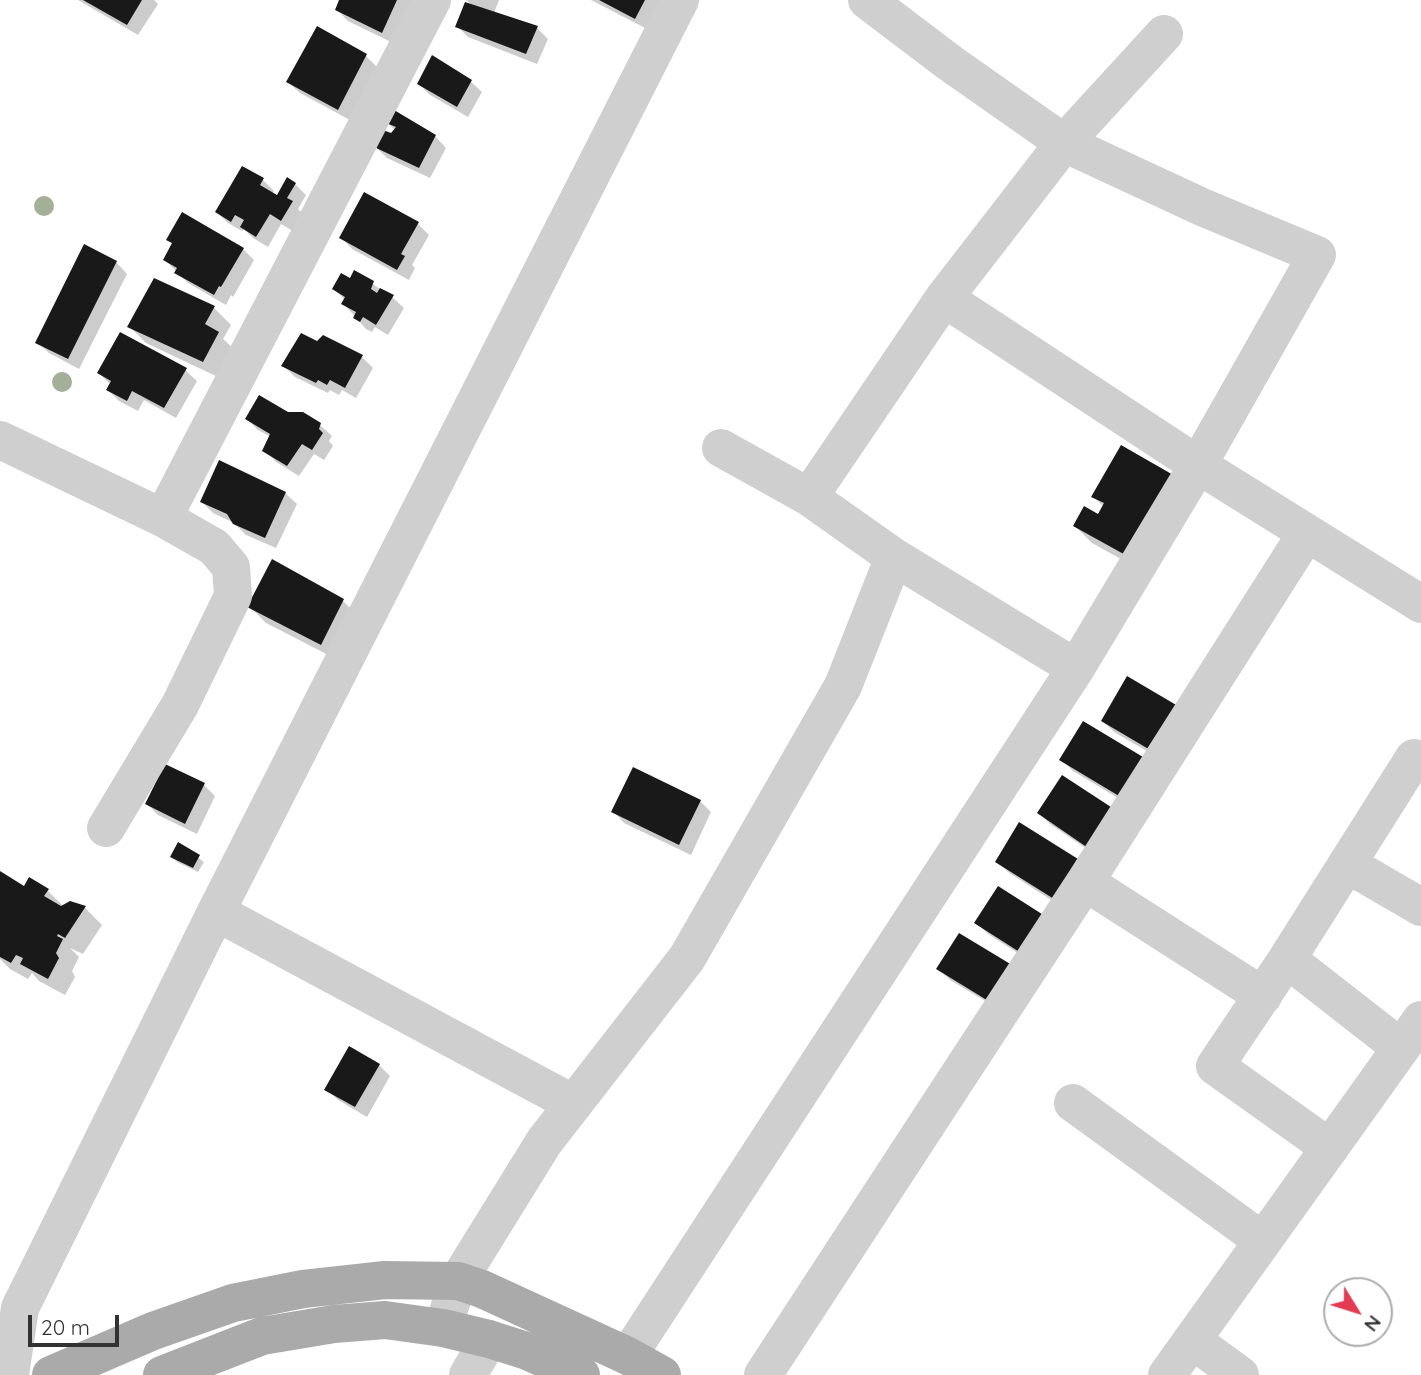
<!DOCTYPE html>
<html>
<head>
<meta charset="utf-8">
<style>
  body { margin:0 }
  #map { position:relative; width:1421px; height:1375px; overflow:hidden; background:#fff; font-family:Quicksand,sans-serif }
  canvas { display:block }
  .north { position:absolute; left:1323px; top:1277px; width:70px; height:70px; box-sizing:border-box; background:#fff; border:2px solid #adadad; border-radius:50%; rotate:128deg; font-size:19px; font-weight:700; line-height:28px; text-align:center; color:#323232 }
  .north::after { content:''; display:block; margin:auto; width:24px; height:32px; background:#e23b52; clip-path:polygon(50% 0,100% 100%,50% 72%,0 100%) }
  .scale { position:absolute; left:28px; top:1315px; width:91px; height:32px; box-sizing:border-box; border:4px solid #323232; border-top:0; padding-left:9px; font-size:21px; line-height:24px; white-space:nowrap; color:#323232; -webkit-text-stroke:5px #fff; paint-order:stroke }
</style>
</head>
<body>
<div id="map">
<canvas width="1421" height="1375"></canvas>
<div class="north">N</div>
<div class="scale">20 m</div>
</div>
<script>
const ctx = document.querySelector('canvas').getContext('2d');
ctx.lineJoin = 'round';
function fill(path, color) {
  ctx.fillStyle = color;
  ctx.fill(path, 'evenodd');
}
function shape(rows) {
  const path = new Path2D();
  for (const r of rows) {
    path.moveTo(r[0], r[1]);
    for (let i = 2; i < r.length; i += 2) path.lineTo(r[i], r[i + 1]);
  }
  return path;
}
function trace(path, color, width, dash) {
  ctx.strokeStyle = color;
  ctx.lineWidth = width;
  ctx.lineCap = dash ? 'butt' : 'round';
  ctx.setLineDash(dash || []);
  ctx.stroke(path);
}
const shadow = shape([
  [78,0,154,0,158,4,138,35],
  [341,0,413,0,393,43,348,21,337,10],
  [466,0,499,0,494,13,537,28,548,39,537,64,468,37,457,26,473,6],
  [591,0,662,0,647,29],
  [366,56,377,67,350,120,300,93,288,82],
  [470,81,482,92,468,117,430,95,419,84],
  [388,123,435,136,446,148,430,178,387,158,376,147,395,130],
  [263,180,274,191,272,194,277,197,295,184,306,195,298,209,303,214,293,231,281,224,268,247,253,238,244,229,242,231,228,223,217,212],
  [418,224,429,235,412,265,415,268,409,280,352,249,341,237],
  [168,240,243,249,254,260,233,297,231,295,226,305,188,283,165,260,173,244],
  [116,262,127,274,79,369,49,353,37,342],
  [355,272,392,297,404,308,388,335,375,327,372,332,366,329,343,303,345,300,334,289,350,280],
  [155,281,214,308,231,325,223,339,235,350,220,378,146,343,129,326],
  [317,343,362,357,373,368,356,398,342,390,339,395,330,390,328,393,295,377,284,366],
  [185,370,197,381,176,418,144,400,138,411,119,401,108,390,111,385,99,373],
  [288,414,320,425,332,436,329,441,333,446,324,460,314,454,299,476,276,462,265,450,271,437,258,430,247,419],
  [1121,448,1146,573,1092,543,1075,526,1098,516,1104,507,1093,496],
  [285,493,297,504,276,548,246,535,234,523,213,513,202,502],
  [273,561,343,601,360,618,338,660,266,623,249,606],
  [1127,679,1169,764,1114,732,1103,721],
  [1084,723,1131,806,1073,771,1062,760],
  [1063,777,1100,858,1050,824,1039,813],
  [204,785,215,796,197,834,158,815,147,804],
  [700,801,711,812,691,855,624,823,613,811],
  [1020,825,1065,909,1008,872,997,861],
  [179,844,204,862,198,872,177,862,172,857],
  [0,873,25,888,47,890,64,907,70,903,85,908,102,925,83,954,70,948,79,957,72,971,75,977,65,995,39,981,32,973,28,979,10,969,0,959],
  [999,889,1033,963,988,934,977,923],
  [1011,966,1002,1011,950,980,939,969],
  [379,1065,390,1076,367,1117,338,1100,327,1089]
]);
const building = shape([
  [83,0,142,0,127,25],
  [339,0,397,0,382,33,335,10],
  [599,0,645,0,635,19],
  [465,2,538,26,526,54,455,27],
  [317,26,367,54,338,110,286,82],
  [432,55,472,80,457,107,417,84],
  [394,110,436,135,419,168,374,147,383,130,391,133,396,127,386,123],
  [242,166,264,178,260,185,277,195,287,177,296,183,287,198,293,201,281,221,270,214,256,237,240,227,244,220,235,215,231,222,215,212],
  [364,192,419,222,401,254,405,256,397,270,339,238],
  [182,212,244,248,221,287,219,286,214,295,174,273,177,268,163,260,172,243,166,240],
  [84,244,117,261,68,359,35,343],
  [354,270,374,281,371,289,377,293,380,288,394,295,376,325,363,317,360,322,353,318,356,312,341,304,345,297,332,289,341,273,350,278],
  [154,278,215,306,205,324,219,332,203,362,127,327],
  [120,332,187,368,164,408,132,391,127,401,106,390,111,381,97,373],
  [301,333,317,341,323,335,363,355,345,388,330,380,327,385,318,380,316,383,281,366],
  [259,395,288,412,303,412,321,423,319,429,323,433,312,450,302,444,287,466,262,451,270,434,245,419],
  [1121,445,1175,476,1129,557,1073,526,1084,506,1098,514,1104,503,1091,497],
  [219,460,286,492,265,538,233,524,227,514,200,502],
  [272,559,344,599,321,645,247,607],
  [1127,676,1183,709,1157,754,1101,721],
  [1083,721,1143,757,1119,796,1059,760],
  [165,764,205,783,185,824,145,804],
  [633,767,701,800,679,845,611,812],
  [1062,775,1114,809,1088,848,1037,813],
  [1019,822,1078,859,1054,899,995,862],
  [178,842,200,855,193,868,170,857],
  [0,871,24,886,29,877,49,889,44,896,61,906,70,901,86,906,65,938,58,934,57,936,63,939,56,953,59,958,48,979,20,964,23,958,16,955,11,963,0,957],
  [998,886,1045,916,1021,953,974,923],
  [959,933,1012,965,990,1002,936,969],
  [349,1046,380,1064,355,1107,324,1090]
]);
const minor = shape([
  [944,298,1198,465,1421,604],
  [0,440,163,518,214,547,231,567,233,596,180,705,106,828],
  [721,448,809,497,894,557,1076,668],
  [809,497,944,298,1064,143,1164,34],
  [163,518,432,0],
  [1347,864,1421,907],
  [1085,882,1263,996],
  [216,912,574,1104],
  [1287,959,1401,1048],
  [1073,1103,1263,1241],
  [1330,1148,1215,1066,1287,959,1414,758],
  [443,1328,458,1281,544,1142,687,958,843,686,894,557],
  [1192,1340,1240,1375],
  [628,1356,1076,668,1198,465,1317,255,1202,207,1064,143,950,63,867,0],
  [10,1375,20,1308,216,912,680,0],
  [468,1375,489,1339],
  [763,1375,1085,882,1306,534],
  [1167,1375,1421,1020]
]);
const major = shape([
  [51,1375,153,1331,233,1303,303,1289,385,1280,458,1281,482,1289,628,1356,662,1375],
  [162,1375,262,1336,334,1324,385,1320,443,1328,489,1339,527,1351,581,1375]
]);
const trees = [
  [44,206],
  [62,382]
];
fill(shadow, '#0003');
fill(building, '#191919');
trace(minor, '#cfcfcf', 38);
trace(major, '#aaa', 38);
ctx.fillStyle = '#a3af96';
for (const [x, y] of trees) {
  ctx.beginPath();
  ctx.arc(x, y, 10, 0, 2 * Math.PI);
  ctx.fill();
}
</script>
</body>
</html>
